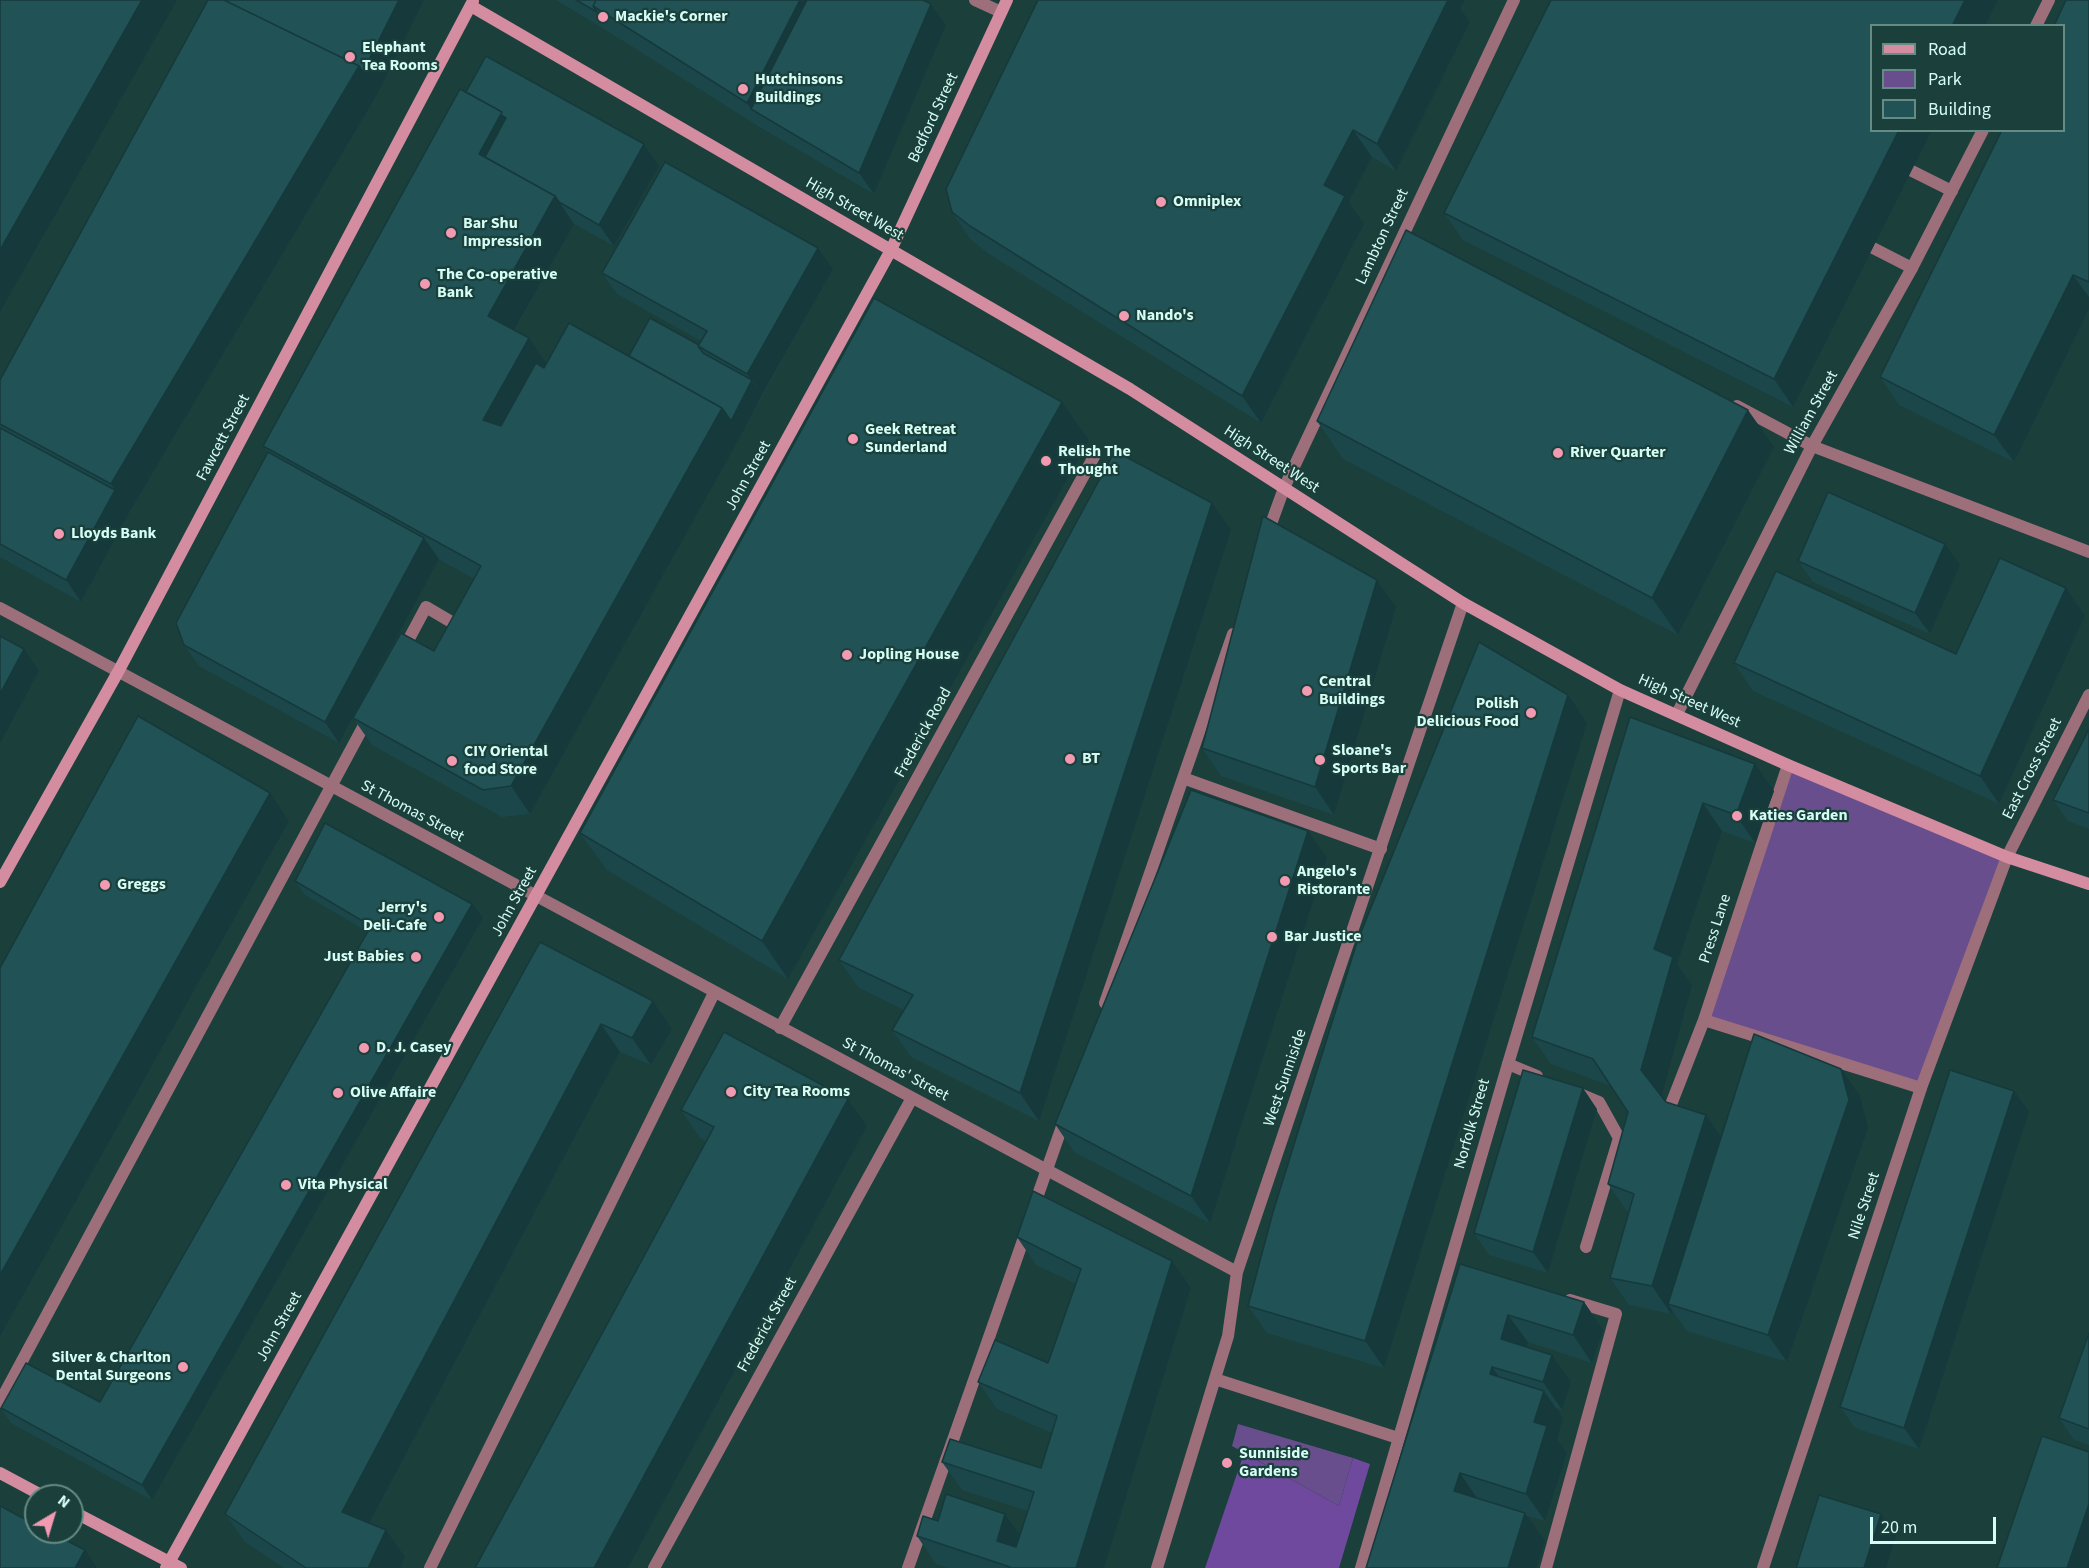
<!DOCTYPE html>
<html>
<head>
<meta charset="utf-8">
<style>
  body { margin:0 }
  #map { position:relative; width:2089px; height:1568px; overflow:hidden; background:#1b3f3a; font-family:"Source Sans 3",sans-serif }
  canvas { display:block }
  .legend { position:absolute; left:1870px; top:24px; width:195px; height:108px; box-sizing:border-box; background:#1b3f3a; border:2px solid #658b85; margin:0; padding:8px 10px; list-style:none; font-size:18px; color:#d4fdf5 }
  .legend li { display:flex; align-items:center; gap:12px; height:30px }
  .legend b { width:30px; border:2px solid #658b85 }
  .north { position:absolute; left:24px; top:1484px; width:60px; height:60px; box-sizing:border-box; background:#1b3f3a; border:2px solid #658b85; border-radius:50%; rotate:38deg; font-size:16px; font-weight:700; line-height:24px; text-align:center; color:#d4fdf5 }
  .north::after { content:''; display:block; margin:auto; width:21px; height:27px; background:#f19ab2; clip-path:polygon(50% 0,100% 100%,50% 72%,0 100%) }
  .scale { position:absolute; left:1870px; top:1517px; width:126px; height:27px; box-sizing:border-box; border:3px solid #d4fdf5; border-top:0; padding-left:8px; font-size:18px; line-height:21px; white-space:nowrap; color:#d4fdf5; -webkit-text-stroke:4px #1b3f3a; paint-order:stroke }
</style>
</head>
<body>
<div id="map">
<canvas width="2089" height="1568"></canvas>
<ul class="legend">
<li><b style="height:8px;background:#d48ca0"></b>Road</li>
<li><b style="height:16px;background:#694e8e"></b>Park</li>
<li><b style="height:16px;background:#205256"></b>Building</li>
</ul>
<div class="north">N</div>
<div class="scale">20 m</div>
</div>
<script>
const ctx = document.querySelector('canvas').getContext('2d');
ctx.lineJoin = 'round';
function fill(path, color) {
  ctx.fillStyle = color;
  ctx.fill(path, 'evenodd');
}
function shape(rows) {
  const path = new Path2D();
  for (const r of rows) {
    path.moveTo(r[0], r[1]);
    for (let i = 2; i < r.length; i += 2) path.lineTo(r[i], r[i + 1]);
  }
  return path;
}
function trace(path, color, width, dash) {
  ctx.strokeStyle = color;
  ctx.lineWidth = width;
  ctx.lineCap = dash ? 'butt' : 'round';
  ctx.setLineDash(dash || []);
  ctx.stroke(path);
}
function label(font, color, halo, rows, align = 'center') {
  ctx.font = font + ' "Source Sans 3",sans-serif';
  ctx.lineWidth = 4.5;
  ctx.setLineDash([]);
  ctx.textBaseline = 'middle';
  ctx.strokeStyle = halo;
  ctx.fillStyle = color;
  for (const [text, x, y, turn = 0] of rows) {
    ctx.save();
    ctx.translate(x, y);
    ctx.rotate((+turn || 0) * Math.PI / 180);
    ctx.textAlign = isNaN(turn) ? turn : align;
    if (halo) ctx.strokeText(text, 0, 0);
    ctx.fillText(text, 0, 0);
    ctx.restore();
  }
}
const green = shape([
  [1788,765,2007,857,1921,1088,1704,1020],
  [1238,1424,1353,1458,1339,1506,1232,1446]
]);
const forest = shape([
  [1244,1453,1339,1506,1353,1458,1370,1464,1339,1568,1205,1568]
]);
const lane = shape([
  [975,0,1001,12],
  [1912,171,1952,191],
  [1873,248,1912,268],
  [1267,535,1284,488],
  [403,650,426,607,460,627],
  [1183,778,1381,849],
  [1105,1003,1233,634],
  [1704,1020,1921,1088],
  [780,1028,1096,453],
  [1508,1064,1537,1076],
  [1575,1092,1599,1102,1619,1138,1586,1247],
  [1672,1102,1704,1020,1788,765],
  [1033,1209,1065,1118],
  [0,1402,369,716],
  [430,1568,714,993],
  [908,1568,1027,1229],
  [1546,1568,1616,1314,1570,1300]
]);
const street = shape([
  [2036,26,2049,0],
  [1737,406,1812,446,2089,552],
  [1284,488,1514,0],
  [0,608,1237,1272],
  [1677,714,1812,446,1912,268,1983,130],
  [1215,1379,1398,1438],
  [654,1568,912,1098],
  [1157,1568,1228,1336,1237,1272,1463,603],
  [1361,1568,1508,1064,1620,690],
  [1763,1568,1921,1088,2007,857,2089,695]
]);
const secondary = shape([
  [471,6,1130,389,1463,603,1620,690,1788,765,2007,857,2089,884],
  [0,882,118,672,473,1],
  [0,1473,43,1496],
  [72,1511,181,1568],
  [166,1568,891,250,1007,0]
]);
const wall = shape([
  [208,0,424,0,378,93,130,511,81,602,0,557,0,380],
  [556,0,923,0,931,4,946,25,874,194,766,131,612,34],
  [1551,0,1793,407,1463,240,1444,213],
  [2089,0,2089,309,2014,462,1899,405,1880,377],
  [1460,8,1470,22,1396,171,1372,157,1349,202,1364,224,1261,423,989,254,971,240,952,212],
  [466,92,644,144,659,166,614,246,574,224,515,330,529,338,547,363,629,356,699,345,701,341,617,294,602,273,818,248,833,269,530,814,502,817,372,745,353,718,339,743,199,666,184,645,268,452,263,446],
  [438,559,474,579,434,651,357,711],
  [1062,402,1089,440,788,979,607,870,580,833],
  [1317,421,1774,447,1678,635,1343,459],
  [1231,530,1039,1121,911,1057,892,1030,904,1010,858,987,839,960],
  [1798,561,1960,565,1930,634,1813,582],
  [1377,580,1396,607,1334,815,1221,776,1202,748],
  [2066,588,2085,616,1999,804,1753,691,1734,663,1956,654],
  [1630,717,1774,791,1755,843,1722,831,1677,964,1692,985,1661,1096,1666,1102,1721,1137,1860,1096,1868,1128,1787,1362,1687,1331,1672,1310,1671,1314,1629,1305,1610,1278,1629,1212,1627,1211,1608,1184,1628,1112,1611,1086,1551,1064,1532,1037],
  [1587,723,1384,1368,1267,1333,1248,1306],
  [2089,729,2089,829,2068,821,2053,800],
  [1327,858,1210,1223,1074,1152,1055,1124],
  [295,881,483,918,152,1500,11,1423,1,1408,100,1402,368,932,305,895],
  [540,942,653,1001,672,1029,651,1065,620,1052,370,1523,405,1557,400,1568,284,1568,245,1542,225,1514],
  [848,1099,867,1126,628,1568,475,1568,706,1141,700,1138,681,1110],
  [1597,1109,1548,1273,1489,1255,1474,1233],
  [2029,1112,1919,1449,1855,1428,1840,1407],
  [1017,1237,1191,1288,1104,1568,949,1568,936,1564,917,1536,938,1521,1020,1535,1028,1511,962,1490,942,1462,1041,1468,1052,1433,997,1409,978,1382,1048,1363,1076,1284,1036,1265],
  [1460,1264,1584,1302,1603,1330,1592,1363,1528,1342,1526,1347,1571,1382,1562,1410,1556,1408,1563,1418,1557,1439,1567,1453,1545,1521,1527,1516,1545,1541,1366,1568],
  [2089,1333,2089,1445,2074,1440,2059,1418]
]);
const shadedWall = shape([
  [142,0,177,0,0,312,0,250],
  [399,0,424,0,378,93,130,511,81,602,66,580,115,490,111,484],
  [800,0,833,0,751,109,747,103],
  [1444,0,1465,0,1460,8,1470,22,1396,171,1377,144],
  [1965,0,1998,0,1985,26,1952,26],
  [931,4,946,25,874,194,859,173],
  [502,112,521,140,504,172,479,154],
  [1353,130,1372,157,1349,202,1364,224,1261,423,1242,396,1324,185],
  [1899,130,1932,130,1793,407,1774,379],
  [644,144,659,166,614,246,599,225],
  [555,196,574,224,507,343,488,316],
  [818,248,833,269,762,395,747,374],
  [2073,275,2089,297,2089,309,2014,462,1994,435],
  [529,338,548,365,502,447,483,420],
  [752,380,762,395,741,435,530,814,511,786,722,408],
  [1062,402,1089,440,788,979,762,941],
  [1748,410,1774,447,1678,635,1652,598],
  [1212,503,1231,530,1039,1121,1020,1093],
  [424,538,439,559,339,743,325,722],
  [1945,544,1960,565,1930,634,1915,613],
  [1377,580,1396,607,1334,815,1315,787],
  [2066,588,2085,616,1999,804,1980,776],
  [24,649,39,671,0,743,0,694],
  [1568,695,1587,723,1384,1368,1365,1341],
  [1755,764,1774,791,1755,843,1736,815],
  [270,793,289,821,0,1336,0,1275],
  [1703,803,1722,831,1677,964,1692,985,1661,1098,1641,1070,1654,949],
  [1308,831,1327,858,1210,1223,1191,1196],
  [472,904,483,918,152,1500,142,1485],
  [653,1001,672,1029,651,1065,632,1038],
  [601,1024,620,1052,361,1539,342,1512],
  [1841,1069,1860,1096,1868,1128,1787,1362,1768,1335],
  [1583,1088,1597,1109,1548,1273,1533,1252],
  [2014,1091,2029,1112,1919,1449,1904,1428],
  [848,1099,867,1126,628,1568,594,1568],
  [1706,1115,1725,1143,1668,1304,1672,1310,1671,1314,1652,1286],
  [1172,1261,1191,1288,1104,1568,1076,1568],
  [1584,1302,1603,1330,1592,1363,1573,1335],
  [1508,1315,1528,1342,1520,1367,1501,1339],
  [1552,1355,1571,1382,1562,1410,1543,1382],
  [1492,1367,1512,1394,1490,1374],
  [1544,1391,1563,1418,1557,1439,1567,1453,1545,1521,1526,1494,1534,1422],
  [1460,1473,1479,1501,1454,1491],
  [2089,1504,2089,1568,2067,1568],
  [1525,1513,1545,1541,1536,1568,1508,1568],
  [1005,1514,1025,1542,1016,1568,997,1541],
  [1881,1514,1896,1535,1886,1568,1864,1568],
  [386,1530,405,1557,400,1568,368,1568],
  [85,1550,97,1568,75,1568]
]);
const building = shape([
  [0,0,142,0,0,250,0,0],
  [208,0,224,0,359,66,111,484,0,424,0,380,208,0],
  [224,0,399,0,363,72,359,66,224,0],
  [576,0,596,0,593,6,597,12,576,0],
  [596,0,800,0,747,103,593,6,596,0],
  [807,0,923,0,931,4,859,173,751,109,807,0],
  [1038,0,1448,0,1377,144,1353,130,1324,185,1345,196,1242,396,970,226,952,212,946,189,1038,0],
  [1551,0,1965,0,1952,26,1872,26,1872,130,1899,130,1774,379,1444,213,1551,0],
  [2066,0,2089,0,2089,282,2073,275,1994,435,1880,377,2002,130,2064,130,2064,26,2054,26,2066,0],
  [486,56,644,144,599,225,559,202,555,196,485,157,506,118,501,115,502,112,466,92,486,56],
  [460,89,502,112,479,154,555,196,488,316,529,338,483,420,501,426,536,363,544,368,569,323,722,408,511,786,483,790,353,718,401,633,434,651,481,566,263,446,460,89],
  [665,162,818,248,747,374,698,346,707,331,602,273,665,162],
  [1406,230,1748,410,1652,598,1317,421,1406,230],
  [874,298,1062,402,762,941,580,833,874,298],
  [650,318,699,345,698,346,703,353,752,380,731,421,722,408,629,356,650,318],
  [0,428,115,490,66,580,0,544,0,428],
  [1115,451,1212,503,1020,1093,892,1030,913,995,839,960,1115,451],
  [268,452,424,538,325,722,184,645,176,623,268,452],
  [1828,492,1945,544,1915,613,1798,561,1828,492],
  [1263,516,1377,580,1315,787,1202,748,1263,516],
  [2000,558,2066,588,1980,776,1734,663,1776,571,1956,654,2000,558],
  [0,636,24,649,0,694,0,636],
  [1479,642,1568,695,1365,1341,1248,1306,1273,1212,1357,942,1479,642],
  [138,716,270,793,0,1275,0,968,138,716],
  [1630,717,1755,764,1736,815,1703,803,1654,949,1673,957,1641,1070,1666,1102,1706,1115,1652,1286,1610,1278,1634,1194,1608,1184,1628,1112,1593,1059,1532,1037,1630,717],
  [2089,729,2089,813,2053,800,2089,729],
  [1191,790,1308,831,1191,1196,1055,1124,1191,790],
  [325,823,472,904,142,1485,1,1408,26,1363,100,1402,371,926,295,881,325,823],
  [540,942,653,1001,632,1038,601,1024,342,1512,386,1530,368,1568,306,1568,225,1514,540,942],
  [724,1032,848,1099,594,1568,475,1568,714,1127,681,1110,724,1032],
  [1754,1034,1841,1069,1849,1100,1768,1335,1668,1304,1754,1034],
  [1523,1070,1583,1088,1533,1252,1474,1233,1523,1070],
  [1950,1070,2014,1091,1904,1428,1840,1407,1950,1070],
  [1033,1191,1172,1261,1076,1568,1009,1568,1010,1567,917,1536,923,1516,938,1521,946,1494,1005,1514,997,1541,1016,1547,1034,1492,942,1462,950,1439,1041,1468,1057,1416,978,1382,995,1340,1048,1363,1081,1269,1017,1237,1033,1191],
  [1460,1264,1584,1302,1573,1335,1508,1315,1501,1339,1552,1355,1543,1382,1492,1367,1490,1374,1544,1391,1534,1422,1547,1426,1526,1494,1460,1473,1454,1491,1525,1513,1508,1568,1366,1568,1460,1264],
  [2089,1333,2089,1429,2059,1418,2089,1333],
  [2042,1436,2089,1452,2089,1504,2067,1568,1997,1568,2042,1436],
  [1819,1495,1881,1514,1864,1568,1796,1568,1819,1495],
  [0,1506,36,1525,36,1532,50,1532,85,1550,75,1568,0,1568,0,1506]
]);
const markers = [
  [603,17,6,"#f19ab2"],
  [350,57,6,"#f19ab2"],
  [743,89,6,"#f19ab2"],
  [1161,202,6,"#f19ab2"],
  [451,233,6,"#f19ab2"],
  [425,284,6,"#f19ab2"],
  [1124,316,6,"#f19ab2"],
  [853,439,6,"#f19ab2"],
  [1558,453,6,"#f19ab2"],
  [1046,461,6,"#f19ab2"],
  [59,534,6,"#f19ab2"],
  [847,655,6,"#f19ab2"],
  [1307,691,6,"#f19ab2"],
  [1531,713,6,"#f19ab2"],
  [1070,759,6,"#f19ab2"],
  [1320,760,6,"#f19ab2"],
  [452,761,6,"#f19ab2"],
  [1737,816,6,"#f19ab2"],
  [1285,881,6,"#f19ab2"],
  [105,885,6,"#f19ab2"],
  [439,917,6,"#f19ab2"],
  [1272,937,6,"#f19ab2"],
  [416,957,6,"#f19ab2"],
  [364,1048,6,"#f19ab2"],
  [731,1092,6,"#f19ab2"],
  [338,1093,6,"#f19ab2"],
  [286,1185,6,"#f19ab2"],
  [183,1367,6,"#f19ab2"],
  [1227,1463,6,"#f19ab2"]
];
const poiNames = [
  ["Mackie's Corner",615,17],
  ["Elephant",362,48],
  ["Tea Rooms",362,66],
  ["Hutchinsons",755,80],
  ["Buildings",755,98],
  ["Omniplex",1173,202],
  ["Bar Shu",463,224],
  ["Impression",463,242],
  ["The Co-operative",437,275],
  ["Bank",437,293],
  ["Nando's",1136,316],
  ["Geek Retreat",865,430],
  ["Sunderland",865,448],
  ["Relish The",1058,452],
  ["Thought",1058,470],
  ["River Quarter",1570,453],
  ["Lloyds Bank",71,534],
  ["Jopling House",859,655],
  ["Central",1319,682],
  ["Buildings",1319,700],
  ["Polish",1519,704,"right"],
  ["Delicious Food",1519,722,"right"],
  ["Sloane's",1332,751],
  ["Sports Bar",1332,769],
  ["CIY Oriental",464,752],
  ["food Store",464,770],
  ["BT",1082,759],
  ["Katies Garden",1749,816],
  ["Angelo's",1297,872],
  ["Ristorante",1297,890],
  ["Greggs",117,885],
  ["Jerry's",427,908,"right"],
  ["Deli-Cafe",427,926,"right"],
  ["Bar Justice",1284,937],
  ["Just Babies",404,957,"right"],
  ["D. J. Casey",376,1048],
  ["City Tea Rooms",743,1092],
  ["Olive Affaire",350,1093],
  ["Vita Physical",298,1185],
  ["Silver & Charlton",171,1358,"right"],
  ["Dental Surgeons",171,1376,"right"],
  ["Sunniside",1239,1454],
  ["Gardens",1239,1472]
];
const streetNames = [
  ["Bedford Street",934,118,-65],
  ["High Street West",854,210,30],
  ["Lambton Street",1383,237,-65],
  ["William Street",1812,413,-61],
  ["Fawcett Street",224,438,-62],
  ["High Street West",1271,460,33],
  ["John Street",749,476,-61],
  ["High Street West",1689,702,24],
  ["Frederick Road",924,733,-61],
  ["East Cross Street",2033,769,-63],
  ["St Thomas Street",412,812,28],
  ["John Street",515,902,-61],
  ["Press Lane",1716,929,-72],
  ["St Thomas' Street",895,1070,28],
  ["West Sunniside",1286,1078,-71],
  ["Norfolk Street",1473,1124,-74],
  ["Nile Street",1865,1206,-72],
  ["Frederick Street",768,1325,-61],
  ["John Street",280,1327,-61]
];
fill(green, '#694e8e');
fill(forest, '#6e499d');
trace(lane, '#9c6f7b', 12);
trace(street, '#9c6f7b', 12);
trace(secondary, '#d48ca0', 12);
fill(wall, '#1c474a');
fill(shadedWall, '#16393c');
fill(building, '#205256');
trace(building, '#16393c', 1.5);
for (const [x, y, r, color] of markers) {
  const dot = new Path2D();
  dot.arc(x, y, r, 0, 2 * Math.PI);
  ctx.fillStyle = color;
  ctx.fill(dot);
  trace(dot, '#1b3f3a', 2);
}
label('bold 16px', '#d4fdf5', '#1b3f3a', poiNames, 'left');
label('16px', '#d4fdf5', '#1b3f3a', streetNames);
</script>
</body>
</html>
